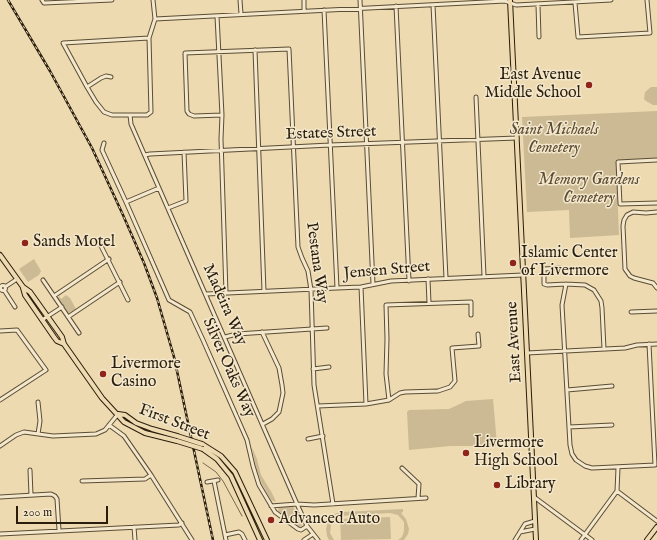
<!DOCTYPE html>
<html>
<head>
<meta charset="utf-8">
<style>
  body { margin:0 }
  #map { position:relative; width:657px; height:540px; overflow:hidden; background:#eddab0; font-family:"IM FELL English",serif }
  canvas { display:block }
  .scale { position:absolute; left:16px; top:506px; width:92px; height:18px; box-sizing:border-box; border:2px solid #2a1d0c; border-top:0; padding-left:5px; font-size:12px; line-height:14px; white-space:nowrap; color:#2a1d0c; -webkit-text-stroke:3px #f3e7cc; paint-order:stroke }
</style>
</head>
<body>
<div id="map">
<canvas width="657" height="540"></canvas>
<div class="scale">200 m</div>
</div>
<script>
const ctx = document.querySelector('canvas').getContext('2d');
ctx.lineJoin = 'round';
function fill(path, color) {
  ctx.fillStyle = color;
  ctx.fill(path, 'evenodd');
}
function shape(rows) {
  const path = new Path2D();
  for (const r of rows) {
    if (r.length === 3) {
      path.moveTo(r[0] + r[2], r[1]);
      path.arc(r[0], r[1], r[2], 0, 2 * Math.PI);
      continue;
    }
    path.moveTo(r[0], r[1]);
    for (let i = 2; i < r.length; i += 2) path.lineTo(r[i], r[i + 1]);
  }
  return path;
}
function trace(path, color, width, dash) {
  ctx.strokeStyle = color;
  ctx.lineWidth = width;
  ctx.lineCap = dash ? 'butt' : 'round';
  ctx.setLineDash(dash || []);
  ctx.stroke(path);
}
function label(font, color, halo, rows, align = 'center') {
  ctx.font = font + ' "IM FELL English",serif';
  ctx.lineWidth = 3;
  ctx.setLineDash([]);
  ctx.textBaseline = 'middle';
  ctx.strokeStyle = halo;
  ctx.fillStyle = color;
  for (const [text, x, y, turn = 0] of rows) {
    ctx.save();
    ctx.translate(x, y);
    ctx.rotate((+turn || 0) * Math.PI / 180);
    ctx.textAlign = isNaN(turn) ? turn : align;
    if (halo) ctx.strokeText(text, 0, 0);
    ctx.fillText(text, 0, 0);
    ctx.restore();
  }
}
const green = shape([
  [651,87,657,87,657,105,653,105,646,101,644,99,645,92],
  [657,111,657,159,616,161,619,235,570,238,569,210,527,212,522,117],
  [34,259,41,271,39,275,28,282,19,269],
  [66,295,70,298,76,309,70,313,67,312,58,299,59,296,61,299],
  [493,399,497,444,495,446,450,446,409,450,407,412,409,410,449,409,466,401],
  [252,447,257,459,261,475,272,493,276,502,271,500,262,484,256,468],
  [293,506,302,526,300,528,278,511,279,507],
  [403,509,403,512,401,513,406,519,409,529,408,534,404,540,398,540,402,537,404,531,404,522,398,515,390,513,340,516,335,519,331,525,330,533,334,540,329,540,327,536,326,529,328,522,332,516,337,513,343,512],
  [390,517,391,539,341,540,340,519]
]);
const stream = shape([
  [203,463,216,472,223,481,242,516]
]);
const minor = shape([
  [42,0,44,3,112,0],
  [240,0,241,14],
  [304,0,304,11],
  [360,0,373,284],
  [575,3,578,37,650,33,647,0],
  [433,5,446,278],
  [538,5,539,37],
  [396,6,409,281],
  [324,10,337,288],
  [217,16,222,115,221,139,226,293],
  [155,19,505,1,516,5,611,0],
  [149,38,63,43,87,87,96,102,104,112,112,115,147,115,151,112,149,38,155,19,153,0],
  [255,50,264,291],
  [87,87,101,78,106,76,111,77],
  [476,97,484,276],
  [130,115,131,124,297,504,307,526,318,540],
  [222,115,194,116,189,114,187,111,185,53,289,49,298,247,302,258,308,271,311,290,314,385,333,504],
  [104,143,102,150,126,202,169,300,190,312,203,340,247,440,253,466,259,485,275,512,298,529,301,530,307,526],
  [145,155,150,154,330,145,517,138],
  [657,160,618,162,620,204,657,203],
  [126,202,159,188],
  [168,208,186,201,184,152],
  [657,212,646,213,633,212,627,215,624,220,623,226,625,269,630,276,634,278,653,283,657,288],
  [100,244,128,300],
  [560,268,544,269,544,284,547,285,566,284,585,285,594,290,601,301,602,308,604,349],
  [428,279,429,303],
  [43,280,79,333],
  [566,284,562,305,570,445,572,454,576,460,585,466,592,468,655,465,649,344],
  [3,288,2.5],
  [5,287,17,279],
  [361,287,366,404],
  [4,290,15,307],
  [206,294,337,288,361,287,391,281,523,275],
  [54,296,109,259],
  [631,312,657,311],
  [68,317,120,282],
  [42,320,62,307],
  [0,331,17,330,46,370,0,400],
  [262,332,279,368,282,385,283,393,279,412,272,419,263,424],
  [225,337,237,334,327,328],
  [527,353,625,348,637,345,657,344],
  [313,369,329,367],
  [567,390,612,386],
  [389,400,400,393,405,392,438,391,450,387,455,381,452,348,479,346,478,334],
  [318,406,366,404,389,400,386,374,387,339,386,305,471,302,471,315],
  [109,425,124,436,151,475,192,540],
  [569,427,612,425],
  [38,434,40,421,38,402],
  [308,439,323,436],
  [0,446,16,435,24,432,53,436,96,434,105,430,118,414],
  [402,468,419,484,418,498],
  [30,470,31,495],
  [82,481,145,479,151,475],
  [214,481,226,540],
  [207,482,218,480],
  [617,491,657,521],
  [0,497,51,494,55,496,57,499,59,530],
  [534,497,592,540],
  [271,506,297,504,314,505,426,498],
  [134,527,135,540],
  [520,532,535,529],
  [0,534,179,525,182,523],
  [225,535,239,532,242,534,245,540],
  [304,540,313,534],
  [515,540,525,524,535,521],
  [581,540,617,491,618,468]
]);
const major = shape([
  [510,0,536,540],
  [0,255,23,287,30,292,62,337,64,344,102,398,124,422,145,433,177,441],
  [23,288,25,295,54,337,57,341,64,344],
  [118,414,125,415,136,423,152,429,177,436],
  [202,444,221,456,235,472,267,540],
  [203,449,217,459,231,476,260,540],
  [647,540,657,527]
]);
const rail = shape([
  [8,0,50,71,92,148,123,215,144,263,157,298,174,357,213,540]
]);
const majorBridge = shape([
  [177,436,202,444],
  [177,441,203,449]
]);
const markers = [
  [589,85,4,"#8f2418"],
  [25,243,4,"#8f2418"],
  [513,263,4,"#8f2418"],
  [103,374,4,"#8f2418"],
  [466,453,4,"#8f2418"],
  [497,485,4,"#8f2418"],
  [271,520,4,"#8f2418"]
];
const poiNames = [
  ["East Avenue",581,76,"right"],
  ["Middle School",581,94,"right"],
  ["Sands Motel",33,243],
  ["Islamic Center",521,254],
  ["of Livermore",521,272],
  ["Livermore",111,365],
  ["Casino",111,383],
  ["Livermore",474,444],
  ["High School",474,462],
  ["Library",505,485],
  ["Advanced Auto",279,520]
];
const parkNames = [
  ["Saint Michaels",554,131],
  ["Cemetery",554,149],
  ["Memory Gardens",589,181],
  ["Cemetery",589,199]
];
const streetNames = [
  ["Estates Street",331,134,-2],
  ["Pestana Way",316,263,82],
  ["Jensen Street",387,271,-5],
  ["Madeira Way",224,305,66],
  ["East Avenue",515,342,-93],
  ["Silver Oaks Way",228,368,66],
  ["First Street",174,423,21]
];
fill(green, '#ccba94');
trace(stream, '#77684d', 1);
trace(minor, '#5b4c35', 5);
trace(major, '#2a1d0c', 6);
trace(minor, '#f3e7cc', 3);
trace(major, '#eddab0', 4);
trace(rail, '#2a1d0c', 2.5);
trace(rail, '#f3e7cc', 1, [3]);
trace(majorBridge, '#2a1d0c', 6, []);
trace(majorBridge, '#eddab0', 4);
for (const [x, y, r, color] of markers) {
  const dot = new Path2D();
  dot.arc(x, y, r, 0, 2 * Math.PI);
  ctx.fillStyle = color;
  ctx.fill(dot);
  trace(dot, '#f3e7cc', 1.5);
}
label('16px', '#2a1d0c', '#f3e7cc', poiNames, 'left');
label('italic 16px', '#5b4c35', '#f3e7cc', parkNames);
label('16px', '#2a1d0c', '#f3e7cc', streetNames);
</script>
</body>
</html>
